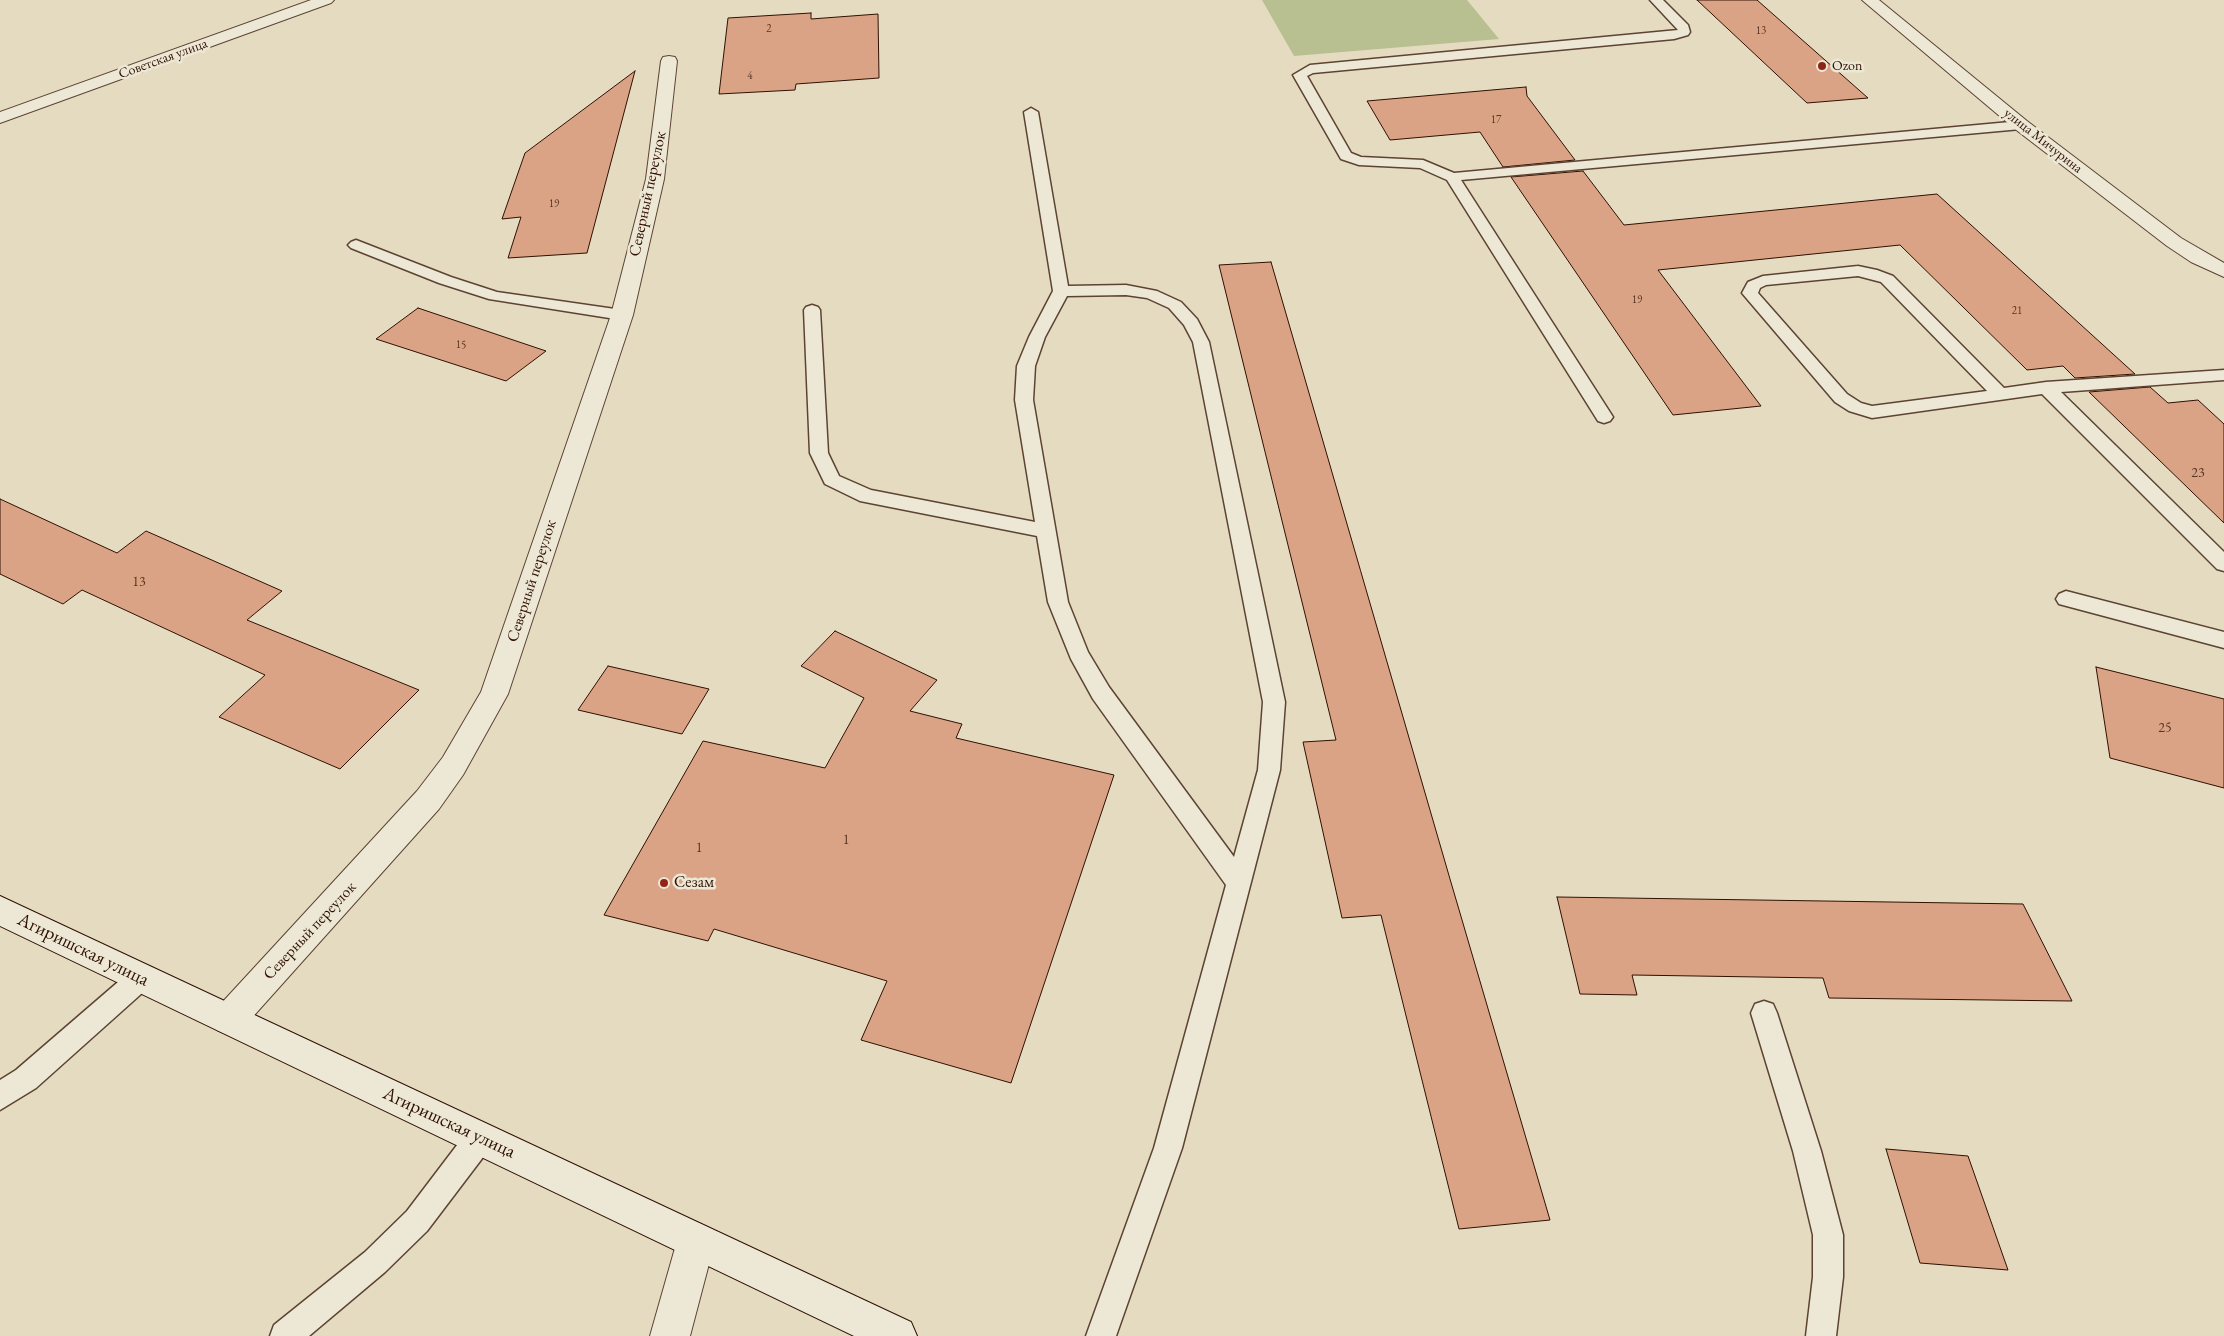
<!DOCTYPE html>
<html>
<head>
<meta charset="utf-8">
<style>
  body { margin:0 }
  canvas { display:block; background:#e4dbc0 }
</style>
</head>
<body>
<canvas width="2224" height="1336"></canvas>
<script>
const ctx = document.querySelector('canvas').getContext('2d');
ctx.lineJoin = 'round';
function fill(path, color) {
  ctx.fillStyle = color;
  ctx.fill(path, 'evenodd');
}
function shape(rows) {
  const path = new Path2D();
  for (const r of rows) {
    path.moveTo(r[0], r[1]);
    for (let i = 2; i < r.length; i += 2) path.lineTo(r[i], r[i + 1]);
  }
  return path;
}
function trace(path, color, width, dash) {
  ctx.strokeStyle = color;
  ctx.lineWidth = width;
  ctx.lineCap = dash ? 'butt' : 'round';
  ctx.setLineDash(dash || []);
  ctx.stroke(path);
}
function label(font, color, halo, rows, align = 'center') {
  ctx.font = font + ' "EB Garamond",serif';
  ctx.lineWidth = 5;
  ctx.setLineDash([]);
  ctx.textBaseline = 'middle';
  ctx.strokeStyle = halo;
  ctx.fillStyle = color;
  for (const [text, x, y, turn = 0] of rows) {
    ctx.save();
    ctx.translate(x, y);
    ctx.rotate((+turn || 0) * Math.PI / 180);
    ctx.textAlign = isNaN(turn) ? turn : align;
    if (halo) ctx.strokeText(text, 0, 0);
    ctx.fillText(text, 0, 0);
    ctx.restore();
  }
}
const green = shape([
  [1262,0,1467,0,1499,39,1294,56]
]);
const building = shape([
  [1697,0,1757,0,1868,98,1807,103,1697,0],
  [811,13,811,19,878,14,879,78,796,84,795,90,719,94,728,18,811,13],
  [635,71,587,253,508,258,521,217,502,219,525,153,635,71],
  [1526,87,1527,96,1575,160,1503,167,1480,132,1390,140,1367,101,1526,87],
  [1583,171,1624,225,1937,194,2135,374,2075,378,2063,366,2027,370,1900,245,1658,270,1761,406,1673,415,1511,177,1583,171],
  [1271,262,1450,879,1550,1220,1459,1229,1381,915,1342,918,1303,742,1336,740,1219,265,1271,262],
  [418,308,546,351,506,381,376,339,418,308],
  [2150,387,2168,403,2198,400,2224,424,2224,523,2089,392,2150,387],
  [0,499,117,553,146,531,282,591,247,620,419,690,340,769,219,717,265,675,82,590,63,604,0,574,0,499],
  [835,631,937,680,910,711,962,724,956,738,1114,775,1011,1083,861,1040,887,981,714,929,708,941,604,915,703,741,825,768,864,698,801,666,835,631],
  [608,666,709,689,682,734,578,710,608,666],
  [2096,667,2224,699,2224,788,2110,758,2096,667],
  [1557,897,2023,904,2072,1001,1829,998,1823,978,1632,975,1637,995,1580,994,1557,897],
  [1886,1149,1968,1156,2008,1270,1920,1263,1886,1149]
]);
const lane = shape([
  [1650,0,1663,0,1688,25,1690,32,1688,35,1674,39,1313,73,1307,76,1351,153,1361,157,1423,160,1454,173,2021,121,2028,125,2021,129,1461,180,1613,417,1610,421,1604,423,1598,421,1447,180,1420,168,1359,165,1341,159,1293,75,1310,65,1678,30,1650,0],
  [1031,108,1038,112,1068,286,1126,285,1157,291,1181,302,1197,319,1209,342,1285,702,1280,770,1182,1148,1116,1336,1086,1336,1154,1148,1226,885,1093,699,1071,659,1048,602,1037,536,860,501,825,484,810,453,804,310,806,307,812,305,818,307,820,310,828,453,839,476,871,490,1035,522,1015,400,1017,366,1029,337,1053,291,1024,112,1031,108],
  [1126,295,1147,298,1169,308,1184,325,1193,342,1263,702,1258,770,1234,857,1109,687,1088,652,1068,602,1033,400,1035,366,1045,337,1067,296,1126,295],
  [356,240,451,277,497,292,622,310,628,312,630,315,628,318,622,320,489,299,439,283,351,248,348,245,351,242,356,240],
  [1858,266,1877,270,1893,276,2004,388,2046,382,2224,370,2224,380,2061,392,2224,552,2224,571,2217,569,2042,394,1872,418,1849,411,1835,402,1742,293,1748,282,1763,276,1858,266],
  [1858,276,1881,282,1987,391,1872,406,1861,403,1847,394,1758,293,1760,288,1766,285,1858,276],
  [2066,591,2224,632,2224,648,2059,604,2056,599,2059,594,2066,591],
  [141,966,150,970,154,978,150,986,36,1088,0,1110,0,1080,16,1070,132,970,141,966],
  [1764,1001,1773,1004,1777,1013,1821,1151,1843,1235,1843,1277,1836,1336,1806,1336,1813,1277,1813,1235,1793,1151,1751,1013,1755,1004,1764,1001],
  [480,1124,490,1128,494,1138,490,1148,427,1231,385,1272,309,1336,270,1336,274,1325,365,1252,407,1211,470,1128,480,1124]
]);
const street = shape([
  [311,0,334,0,331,3,0,123,0,112,311,0],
  [1862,0,1879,0,2027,121,2181,238,2224,263,2224,277,2191,262,2167,246,2015,129,1862,0],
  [669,56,675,57,677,61,664,179,633,315,508,694,463,775,439,809,241,1030,229,1035,217,1030,212,1019,217,1008,417,791,443,757,481,692,611,315,646,179,661,61,663,57,669,56],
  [696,1222,709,1228,715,1241,690,1336,650,1336,677,1241,683,1228,696,1222]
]);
const secondary = shape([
  [0,896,911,1322,917,1336,854,1336,0,926,0,896]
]);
const markers = [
  [1822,66,5,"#8f2418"],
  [664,883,5,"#8f2418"]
];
const farNumbernames = [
  ["2",769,29],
  ["13",1761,31],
  ["4",750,76],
  ["17",1496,120],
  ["19",554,204],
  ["19",1637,300],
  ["21",2017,311],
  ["15",461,345]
];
const farStreetnames = [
  ["Советская улица",163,59,-20],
  ["улица Мичурина",2043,141,38]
];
const farPoinames = [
  ["Ozon",1832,66]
];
const numberNames = [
  ["23",2198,473],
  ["13",139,582],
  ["25",2165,728],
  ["1",846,840],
  ["1",699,848]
];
const streetNames = [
  ["Северный переулок",648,194,-78],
  ["Северный переулок",532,581,-72],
  ["Северный переулок",310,931,-47]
];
const poiNames = [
  ["Сезам",674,883]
];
const nearStreetnames = [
  ["Агиришская улица",83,950,26],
  ["Агиришская улица",449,1123,25]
];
fill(green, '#b8bf90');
fill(building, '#daa385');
trace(building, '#301002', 1);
trace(lane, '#5d4332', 3);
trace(street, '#5d4332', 2);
trace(secondary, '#301002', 2);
fill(lane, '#ede8d6');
fill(street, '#ede8d6');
fill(secondary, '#ede8d6');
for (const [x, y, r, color] of markers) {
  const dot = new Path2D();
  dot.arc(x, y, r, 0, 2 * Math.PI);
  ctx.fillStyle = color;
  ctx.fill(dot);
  trace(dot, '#ede8d6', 2);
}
label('11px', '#5a3523', null, farNumbernames);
label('14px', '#301002', '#ede8d6', farStreetnames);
label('14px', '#301002', '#ede8d6', farPoinames, 'left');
label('14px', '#5a3523', null, numberNames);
label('16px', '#301002', '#ede8d6', streetNames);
label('16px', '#301002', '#ede8d6', poiNames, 'left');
label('19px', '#301002', '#ede8d6', nearStreetnames);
</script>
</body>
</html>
